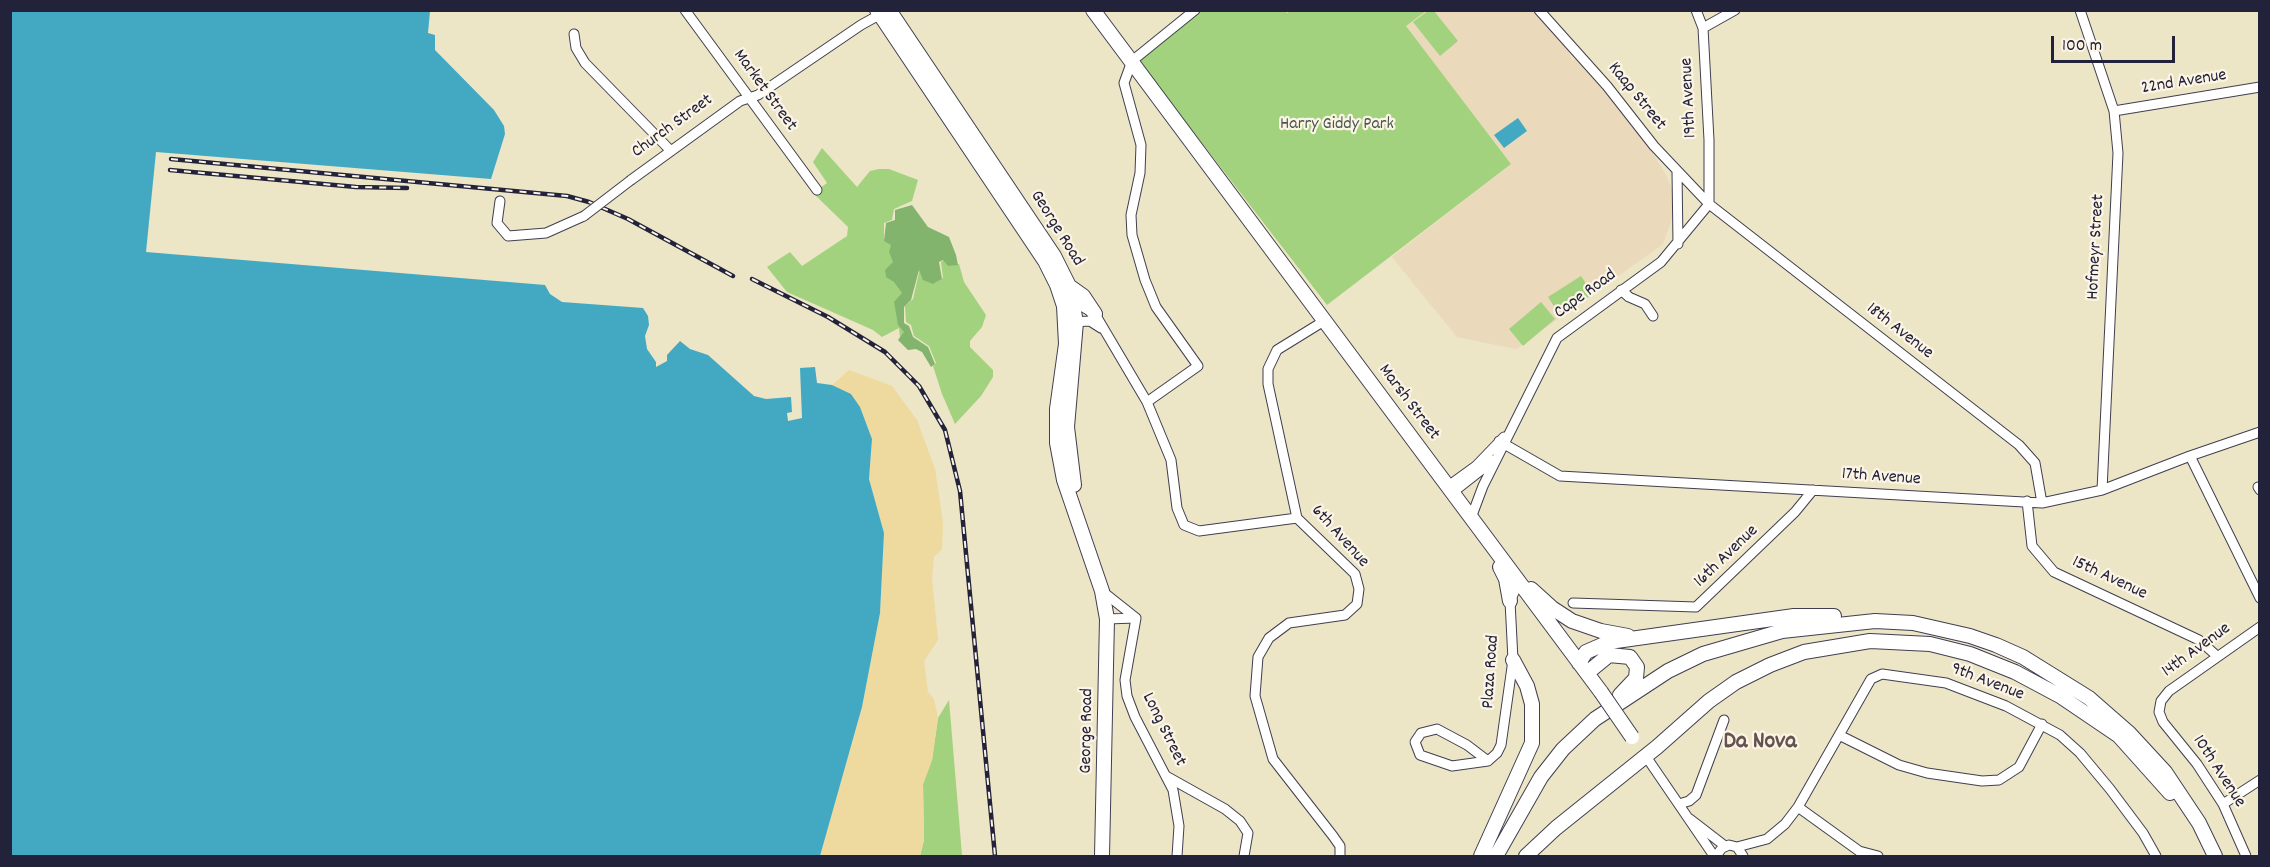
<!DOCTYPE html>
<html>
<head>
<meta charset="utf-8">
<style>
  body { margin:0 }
  #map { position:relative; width:2270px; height:867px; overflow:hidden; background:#ece5c6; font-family:Dekko,sans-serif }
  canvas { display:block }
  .frame { position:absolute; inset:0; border:12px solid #22223b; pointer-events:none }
  .scale { position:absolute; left:2051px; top:36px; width:124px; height:27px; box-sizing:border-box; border:3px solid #22223b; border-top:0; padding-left:8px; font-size:18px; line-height:21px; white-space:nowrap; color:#22223b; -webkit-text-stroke:4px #fcf5e5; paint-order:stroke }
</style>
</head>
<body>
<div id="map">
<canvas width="2270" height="867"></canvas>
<div class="frame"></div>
<div class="scale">100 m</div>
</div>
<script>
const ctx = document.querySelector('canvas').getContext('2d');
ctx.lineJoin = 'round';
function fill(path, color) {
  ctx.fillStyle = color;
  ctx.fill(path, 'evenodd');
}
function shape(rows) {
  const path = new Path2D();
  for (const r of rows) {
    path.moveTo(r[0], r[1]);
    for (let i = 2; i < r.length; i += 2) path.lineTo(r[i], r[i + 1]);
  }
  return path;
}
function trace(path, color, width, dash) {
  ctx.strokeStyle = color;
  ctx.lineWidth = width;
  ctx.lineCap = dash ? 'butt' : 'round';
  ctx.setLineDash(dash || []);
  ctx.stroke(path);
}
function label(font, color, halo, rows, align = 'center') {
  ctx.font = font + ' Dekko,sans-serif';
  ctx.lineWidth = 4.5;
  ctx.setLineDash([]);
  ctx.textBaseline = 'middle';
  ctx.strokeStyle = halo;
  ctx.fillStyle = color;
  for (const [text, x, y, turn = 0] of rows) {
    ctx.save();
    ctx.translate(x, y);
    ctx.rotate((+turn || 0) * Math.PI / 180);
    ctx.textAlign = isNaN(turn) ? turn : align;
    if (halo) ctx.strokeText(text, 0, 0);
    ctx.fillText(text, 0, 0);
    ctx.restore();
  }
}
const built = shape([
  [1426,11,1534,11,1569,51,1572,61,1577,58,1637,127,1666,175,1672,189,1674,213,1663,244,1516,349,1457,337,1392,257,1511,164,1406,26]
]);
const green = shape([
  [1284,10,1287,13,1292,10,1426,11,1406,26,1511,164,1327,305,1138,60,1200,11],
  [1428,11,1434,11,1458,41,1440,56,1413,22],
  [822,148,857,187,870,171,879,169,889,169,918,180,912,201,894,209,892,220,884,223,884,239,894,241,896,281,904,292,896,301,906,332,900,338,899,328,882,337,873,330,787,292,767,267,790,252,802,266,847,236,848,227,813,193,827,183,813,162],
  [945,259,950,265,959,264,964,282,986,315,982,327,970,341,970,347,993,370,993,377,981,396,955,424,942,394,933,366,936,363,929,346,914,336,911,325,906,322,905,306,913,299,920,268,935,283,943,278,941,262],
  [1581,276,1593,294,1560,315,1548,297],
  [1541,302,1555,319,1523,346,1509,329],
  [949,700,962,855,920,856,924,840,923,784,932,760,938,718]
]);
const forest = shape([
  [912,205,928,227,949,237,956,255,958,265,948,266,943,260,939,262,942,279,933,284,923,280,919,270,911,300,904,307,904,323,909,326,913,337,928,347,935,364,931,367,922,352,916,349,908,350,898,340,904,332,898,325,894,302,902,293,894,282,886,277,885,270,893,262,889,252,891,245,884,241,886,223,895,220,895,210]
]);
const sand = shape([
  [849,370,892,386,917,420,935,469,943,523,942,549,934,557,932,578,938,640,924,661,928,692,934,699,938,718,932,760,923,784,924,840,920,856,820,856,862,707,880,613,884,533,869,479,872,439,860,407,851,394,832,385]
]);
const water = shape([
  [10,11,430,11,428,33,435,35,435,50,494,110,504,126,505,134,491,179,156,152,146,252,545,285,550,294,562,302,643,308,648,316,649,325,645,336,647,349,656,362,656,367,667,361,667,355,680,341,690,349,708,355,754,396,766,399,791,397,792,412,787,413,788,421,802,418,800,368,815,367,817,383,832,385,851,394,860,407,872,439,869,479,884,533,880,613,862,707,820,856,11,856],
  [1518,118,1527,131,1504,148,1494,135]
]);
const street = shape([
  [685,10,817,190],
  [1539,10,1607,86,1654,146,1709,204,2019,445,2035,463,2042,503],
  [1696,10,1703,28,1709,140,1709,204],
  [2080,10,2114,111,2118,153,2102,490],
  [1703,28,1735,10],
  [574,34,576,48,585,63,671,151],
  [2114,111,2260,87],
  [1677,171,1678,244],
  [631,180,740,101,758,95,861,25,879,15],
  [500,201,497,223,508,236,546,233,584,216],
  [1621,290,1629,297,1645,304,1653,316],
  [1069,306,1083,307,1095,314,1147,402,1171,460,1177,508,1184,525,1199,531,1297,518],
  [1324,321,1277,350,1268,369,1268,384,1297,518,1355,574,1359,589,1357,604,1345,615,1289,623,1269,638,1258,657,1255,696,1273,759,1333,836,1340,846,1340,856],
  [1072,322,1090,321,1101,328],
  [1147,402,1198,366,1156,307,1145,280,1132,235,1131,215,1140,173,1141,145,1124,83,1132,61,1195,10],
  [1499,441,1560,476,2042,503,2102,490,2190,456,2260,432],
  [2190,456,2260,598],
  [1447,487,1476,466,1504,437],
  [2258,487,2260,490],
  [1452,493,1494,460],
  [2027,501,2032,546,2054,572,2199,640,2217,656],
  [1471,518,1483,486,1557,338,1661,262,1709,204],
  [1102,591,1136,618],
  [1573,603,1696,607,1795,512,1813,490],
  [1136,618,1125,680,1127,696,1135,717,1173,790,1179,826,1177,856],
  [1107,619,1136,618],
  [1839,735,1899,765,1927,773,1982,781,1999,780,2019,767,2042,724],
  [1645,755,1714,856],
  [1488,761,1467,745,1437,729,1421,733,1415,742,1420,755,1452,766,1488,761,1497,753,1501,745,1513,660,1510,601,1519,582],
  [1166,776,1225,809,1240,821,1248,833,1244,856],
  [1679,804,1689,801,1696,795,1724,720],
  [2223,804,2260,780],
  [1798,807,1859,851,1878,856],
  [1690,819,1725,846],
  [1737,847,1767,839,1785,824,1798,807,1871,679,1882,674,1946,683,2006,706,2060,735,2080,753,2110,789,2143,833,2156,856],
  [1716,856,1722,848,1729,845,1737,847,1743,856],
  [2246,856,2223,804,2197,764,2163,722,2159,712,2161,701,2169,691,2260,627]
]);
const secondary = shape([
  [877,10,1045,261,1057,285,1064,306,1066,344,1057,409,1057,443,1064,480,1102,591,1107,619,1102,856],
  [889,10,1054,256,1069,286,1076,322,1067,427,1074,485],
  [1093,10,1601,692],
  [1069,286,1083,296,1095,314],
  [1500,567,1506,579,1510,601],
  [1531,589,1552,608,1572,621,1601,631,1628,636],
  [1579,663,1586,652,1609,642,1794,616,1834,616],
  [1587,673,1609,655,1630,657,1637,667,1636,678,1620,695],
  [1481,856,1532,743,1532,704,1527,686,1513,660],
  [1496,856,1541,777,1563,749,1595,719,1668,671,1703,654,1782,631,1875,621,1913,623,1970,636,1996,645,2023,657,2089,698,2129,733,2165,772,2199,823,2215,856],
  [1526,856,1556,828,1657,747,1709,701,1736,682,1770,665,1804,652,1870,641,1930,644,1970,654,2015,672,2060,696,2119,736,2170,793]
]);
const rail = shape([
  [171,159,567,196,589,202,628,219,733,276],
  [170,170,356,187,407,188],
  [752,279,828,317,885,352,919,386,945,430,960,491,995,856]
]);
const streetBridge = shape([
  [584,216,631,180]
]);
const secondaryBridge = shape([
  [1601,692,1632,737]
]);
const streetNames = [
  ["22nd Avenue",2184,83,-9],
  ["Market Street",764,91,54],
  ["Kaap Street",1636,97,51],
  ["19th Avenue",1690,98,-93],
  ["Church Street",673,127,-36],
  ["George Road",1056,229,58],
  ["Hofmeyr Street",2097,247,-87],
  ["Cape Road",1586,295,-36],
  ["18th Avenue",1899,332,38],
  ["Marsh Street",1408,403,53],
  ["17th Avenue",1881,478,4],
  ["6th Avenue",1339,537,48],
  ["16th Avenue",1727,557,-44],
  ["15th Avenue",2109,579,25],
  ["14th Avenue",2197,651,-36],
  ["Plaza Road",1492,672,-86],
  ["9th Avenue",1987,683,21],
  ["Long Street",1163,730,64],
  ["George Road",1088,731,-89],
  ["10th Avenue",2218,772,57]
];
const parkNames = [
  ["Harry Giddy Park",1337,126]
];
const districtNames = [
  ["Da Nova",1760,744]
];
fill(built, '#ead9ba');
fill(green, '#a3d27f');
fill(forest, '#82b46e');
fill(sand, '#eeda9e');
fill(water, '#43a9c3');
trace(street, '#403f50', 11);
trace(secondary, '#403f50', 16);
trace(street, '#fff', 9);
trace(secondary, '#fff', 14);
trace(rail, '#22223b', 4.5);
trace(rail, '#fcf5e5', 2, [7]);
trace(streetBridge, '#403f50', 11, []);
trace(secondaryBridge, '#403f50', 16, []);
trace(streetBridge, '#fff', 9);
trace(secondaryBridge, '#fff', 14);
label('18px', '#22223b', '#fcf5e5', streetNames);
label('18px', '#49574f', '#fcf5e5', parkNames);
label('bold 24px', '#64534f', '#fcf5e5', districtNames);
</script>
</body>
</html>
